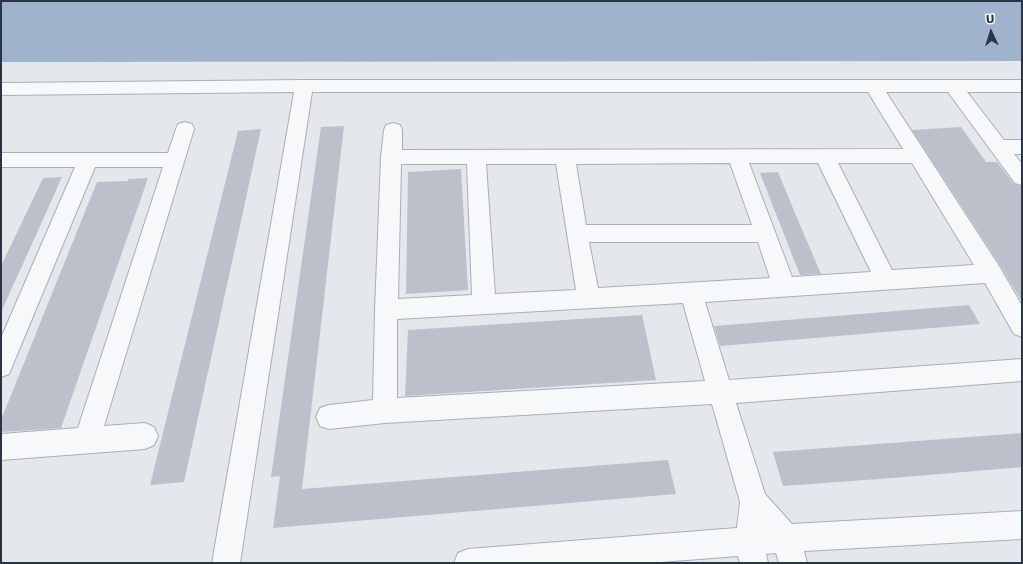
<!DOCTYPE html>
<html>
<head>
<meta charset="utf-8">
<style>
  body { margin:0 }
  #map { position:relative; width:1023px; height:564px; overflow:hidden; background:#e4e7ec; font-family:"DejaVu Sans",sans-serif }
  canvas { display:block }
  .frame { position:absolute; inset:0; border:2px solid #2b3445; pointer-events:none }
  .north { position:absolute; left:971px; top:12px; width:40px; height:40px; -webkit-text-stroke:3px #f4f6f9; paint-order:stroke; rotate:356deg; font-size:11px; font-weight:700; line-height:16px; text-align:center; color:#2b3445 }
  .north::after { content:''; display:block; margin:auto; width:14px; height:18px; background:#2b3445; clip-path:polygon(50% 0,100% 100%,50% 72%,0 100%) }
</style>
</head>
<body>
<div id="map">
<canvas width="1023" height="564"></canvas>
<div class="frame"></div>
<div class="north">U</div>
</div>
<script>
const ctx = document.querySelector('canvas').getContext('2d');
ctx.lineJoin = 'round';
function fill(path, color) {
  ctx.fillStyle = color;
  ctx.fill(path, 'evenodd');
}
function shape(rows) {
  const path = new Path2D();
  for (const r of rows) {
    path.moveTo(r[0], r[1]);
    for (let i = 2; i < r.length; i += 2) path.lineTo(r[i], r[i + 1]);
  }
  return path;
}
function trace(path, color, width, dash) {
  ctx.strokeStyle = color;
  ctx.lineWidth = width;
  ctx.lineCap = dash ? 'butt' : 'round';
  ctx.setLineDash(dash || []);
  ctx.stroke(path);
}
const water = shape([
  [1,1,1022,1,1022,61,1,62]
]);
const building = shape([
  [344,126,302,489,668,460,676,494,273,528,280,476,271,477,321,127],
  [961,127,986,162,997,162,1014,184,1022,186,1022,302,1000,265,912,130],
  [261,129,184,482,150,485,238,131],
  [461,169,468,290,406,294,408,172],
  [778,172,797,218,821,274,800,275,760,173],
  [62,177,27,255,1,312,1,266,43,178],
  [148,178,61,428,1,432,1,420,97,182,128,181,128,179],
  [969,305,980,324,720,346,714,326],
  [642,315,656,380,405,396,408,330],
  [1022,433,1022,467,893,478,783,486,773,452]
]);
const minor = shape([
  [304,80,1022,80,1022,92,967,92,1004,140,1022,140,1022,154,1014,154,1022,164,1022,185,1015,183,948,92,886,92,999,266,1022,306,1022,337,1014,334,985,283,705,302,729,380,1022,359,1022,381,736,403,765,494,792,524,1022,511,1022,539,804,551,807,563,779,563,776,553,766,554,768,563,740,563,738,556,648,563,454,563,458,553,468,549,737,528,740,502,712,404,385,423,329,429,320,426,316,417,320,408,329,405,373,400,375,310,381,157,384,130,386,125,393,123,400,125,402,130,402,150,903,149,868,92,312,92,240,563,212,563,294,92,1,95,1,83,304,80],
  [730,163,752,225,586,225,576,164,730,163],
  [749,163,818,163,871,272,792,277,749,163],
  [838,163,912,163,974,265,892,270,838,163],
  [401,164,467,164,472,295,398,299,401,164],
  [486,164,556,164,576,290,495,294,486,164],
  [589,242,758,242,770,278,598,288,589,242],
  [683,303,705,381,397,398,397,319,683,303],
  [185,122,192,124,194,129,104,426,145,423,154,427,158,436,154,445,145,449,1,460,1,434,78,428,163,167,95,167,9,374,1,377,1,338,75,167,1,167,1,153,168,153,176,129,178,124,185,122]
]);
fill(water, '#9fb4cc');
fill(building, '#bbc0ca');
trace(minor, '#a9aeb7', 2);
fill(minor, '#f7f8fa');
</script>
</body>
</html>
